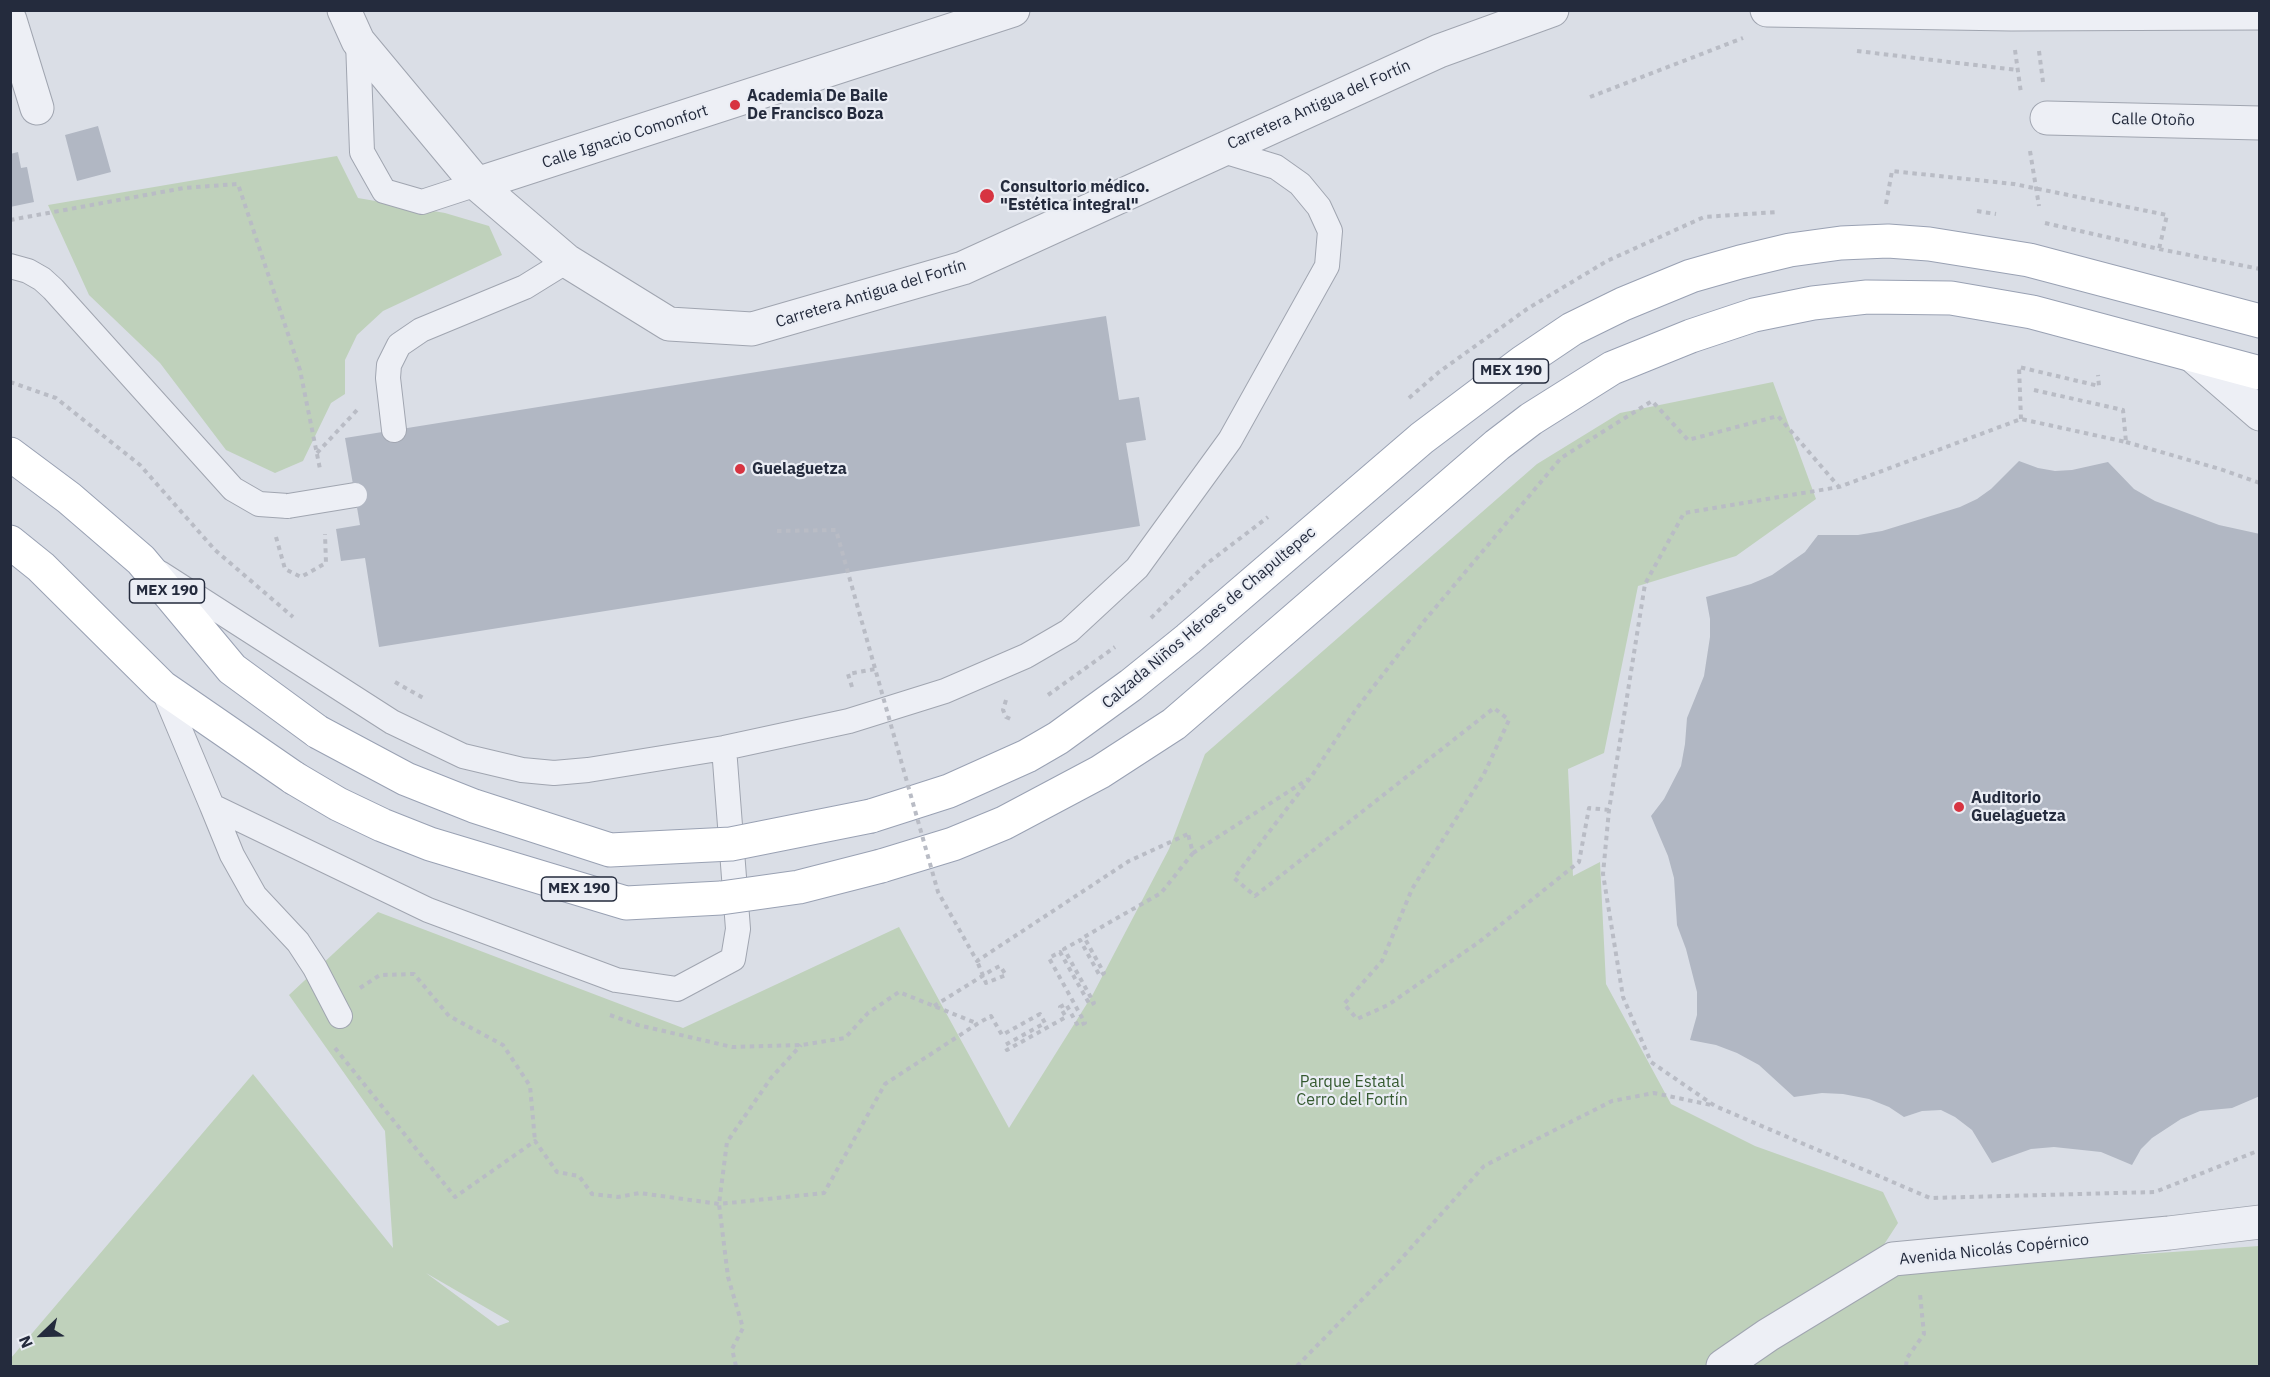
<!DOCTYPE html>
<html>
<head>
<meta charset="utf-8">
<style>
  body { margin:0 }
  #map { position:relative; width:2270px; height:1377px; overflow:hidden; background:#dadee6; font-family:"IBM Plex Sans",sans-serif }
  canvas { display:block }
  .frame { position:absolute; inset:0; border:12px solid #242b3d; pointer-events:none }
  .north { position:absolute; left:12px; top:1305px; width:60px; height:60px; -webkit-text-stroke:4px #eaedf4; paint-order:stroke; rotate:247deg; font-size:16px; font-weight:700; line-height:24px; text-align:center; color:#242b3d }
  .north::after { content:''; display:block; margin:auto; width:21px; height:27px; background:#242b3d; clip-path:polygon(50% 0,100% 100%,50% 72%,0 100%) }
</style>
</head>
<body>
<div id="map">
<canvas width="2270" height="1377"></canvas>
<div class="frame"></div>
<div class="north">N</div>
</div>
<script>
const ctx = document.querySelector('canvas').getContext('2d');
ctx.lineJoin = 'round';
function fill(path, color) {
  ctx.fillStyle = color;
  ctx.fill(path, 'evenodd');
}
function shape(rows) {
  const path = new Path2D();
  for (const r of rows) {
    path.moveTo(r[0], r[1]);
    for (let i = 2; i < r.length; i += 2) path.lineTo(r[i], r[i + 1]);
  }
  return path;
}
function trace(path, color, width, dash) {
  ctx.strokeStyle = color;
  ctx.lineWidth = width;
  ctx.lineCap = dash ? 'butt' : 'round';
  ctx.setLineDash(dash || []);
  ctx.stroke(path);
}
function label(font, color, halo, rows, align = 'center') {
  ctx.font = font + ' "IBM Plex Sans",sans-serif';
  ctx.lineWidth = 4.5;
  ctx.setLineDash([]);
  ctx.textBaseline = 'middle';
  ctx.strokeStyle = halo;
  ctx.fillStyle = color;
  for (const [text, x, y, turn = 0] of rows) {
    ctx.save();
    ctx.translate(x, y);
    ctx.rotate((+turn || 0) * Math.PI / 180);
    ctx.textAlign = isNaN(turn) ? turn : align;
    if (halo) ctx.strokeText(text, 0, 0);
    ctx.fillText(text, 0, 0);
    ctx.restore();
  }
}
const green = shape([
  [337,156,358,198,445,213,489,226,502,255,383,311,357,335,345,360,345,394,331,403,303,461,275,473,226,450,160,363,89,295,48,205],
  [1773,382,1816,499,1736,556,1638,586,1604,753,1568,769,1573,876,1600,862,1606,984,1671,1104,1755,1146,1883,1192,1898,1223,1872,1263,2144,1254,2259,1246,2259,1366,11,1366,11,1358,253,1074,393,1248,385,1131,289,995,378,912,683,1028,899,927,1009,1128,1093,994,1169,849,1205,754,1537,464,1620,413],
  [426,1273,509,1321,509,1322,498,1326]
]);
const building = shape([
  [98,126,111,172,77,181,65,135],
  [18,152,21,168,27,167,34,202,10,207,10,154],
  [1106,316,1119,400,1139,397,1146,440,1126,443,1140,526,379,647,365,558,341,561,336,529,360,525,345,438],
  [2019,461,2038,468,2055,471,2072,470,2108,462,2134,489,2155,501,2219,525,2260,534,2260,1096,2232,1108,2200,1111,2181,1119,2152,1138,2141,1149,2132,1165,2101,1152,2054,1147,2031,1149,1992,1163,1972,1130,1955,1117,1941,1110,1922,1111,1904,1117,1889,1107,1869,1099,1843,1094,1822,1093,1794,1097,1759,1065,1737,1053,1716,1045,1690,1040,1697,1015,1697,992,1686,949,1677,925,1674,878,1668,856,1651,816,1664,799,1681,766,1685,744,1687,718,1704,676,1710,637,1710,619,1706,597,1751,584,1772,575,1805,552,1818,535,1858,535,1882,531,1960,507,1977,499,1991,489]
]);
const path = shape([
  [2015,50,2021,93],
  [1857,51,2017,70],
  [2039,51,2043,82],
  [1590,97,1743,38],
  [2030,151,2039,206],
  [1886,204,1892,171,2014,184,2167,215,2159,249],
  [1977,211,1996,214],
  [10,220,184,188,238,184,300,370,320,469],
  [2045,223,2159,249,2260,269],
  [10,382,56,398,140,465,215,550,293,617],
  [2034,390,2123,410,2126,442,2021,419,1839,487,1684,513,1645,584,1609,810,1603,874,1623,997,1651,1062,1715,1106,1930,1198,2155,1192,2260,1150],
  [1409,398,1439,372,1527,309,1607,261,1704,217,1777,212],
  [2021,419,2019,367,2099,386,2098,375],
  [2126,442,2220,469,2260,483],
  [317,453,358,409],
  [276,537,285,569,301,577,326,563,325,534],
  [1151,618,1205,565,1268,517],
  [395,682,425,699],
  [852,687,848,674,875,669],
  [1048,695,1115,647],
  [1006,700,1003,710,1006,717,1013,720],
  [1609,810,1589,808,1579,862,1479,942,1388,1005,1357,1019,1344,1004,1382,961,1412,889,1484,774,1509,720,1494,708,1255,896,1234,878,1311,777,1357,708,1425,620,1561,458,1652,401,1688,440,1778,416,1839,487],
  [1193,853,1308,779],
  [360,988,380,975,414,974,449,1016,503,1045,530,1086,535,1141],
  [934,1006,992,970,1000,966,1006,975,986,983,977,961],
  [610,1015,638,1025,732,1047,802,1045,845,1038,868,1013,899,992,976,1023],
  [335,1048,455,1197,535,1141,557,1172,579,1176,592,1194,618,1197,640,1193,719,1204,824,1193,885,1084,977,1024,991,1016,1002,1035,1040,1014,1045,1023,1005,1045,1007,1050,1066,1017,1060,1007,1066,1004,1078,1026,1085,1023,1049,958,1060,952,1090,1005,1094,1003,1064,949,1080,940,1100,976,1104,973,1084,937,1161,893,1193,853,1188,834],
  [736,1366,732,1349,743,1328,728,1277,719,1204,727,1142,771,1078,801,1045],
  [1297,1366,1394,1267,1484,1166,1612,1101,1654,1093,1711,1105],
  [1906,1366,1907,1358,1924,1334,1920,1294]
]);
const service = shape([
  [358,41,362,152,384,191,422,202,477,184],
  [10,266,28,271,42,279,53,289,233,489,259,504,288,506],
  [394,430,388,378,389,365,399,345,421,330,525,287,567,261],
  [160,573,392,722,463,756,522,770,554,773,588,770,724,748,849,721,945,691,1026,656,1069,631,1137,568,1230,440,1327,266,1330,231,1319,207,1300,184,1276,167,1220,150],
  [162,687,212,806,428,910,616,980,677,989,733,959,738,929,724,748],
  [212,806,232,855,255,896,298,942,315,968,340,1016]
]);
const minor = shape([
  [344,10,358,41,477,184,567,261,669,324,752,329,963,268,1439,51,1552,10],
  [1767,10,2011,14,2260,13],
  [10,20,37,108],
  [2047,118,2260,123],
  [477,184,1013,10],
  [2192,355,2260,414],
  [1723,1366,1768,1335,1893,1259,2169,1233,2260,1222]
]);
const primary = shape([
  [10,454,69,498,141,560,232,669,318,732],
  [10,542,41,567,162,687,294,778],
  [871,816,949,791,1027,756,1058,738,1131,685,1188,639,1422,438,1523,362,1572,329,1623,304,1691,276,1740,262,1790,250,1841,243,1888,241,1929,244,2029,260,2260,321],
  [881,866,953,844,1004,823,1100,772,1174,724,1497,445,1531,419,1612,368,1691,336,1754,315,1813,303,1867,297,1951,298,2032,312,2260,373]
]);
const pathBridge = shape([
  [777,531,836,530,938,892,977,961,1129,861,1188,834]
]);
const serviceBridge = shape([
  [288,506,355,495]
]);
const primaryBridge = shape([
  [318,732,406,779,474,806,610,850,731,844,871,816],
  [294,778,338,804,382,825,430,844,626,903,721,898,799,887,881,866]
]);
const markers = [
  [735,105,6,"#d73441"],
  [987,196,8,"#d73441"],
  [740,469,6,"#d73441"],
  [1959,807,6,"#d73441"]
];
const shields = [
  [1511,371,75],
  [167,591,75],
  [579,889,75]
];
const shieldNames = [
  ["MEX 190",1511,371],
  ["MEX 190",167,591],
  ["MEX 190",579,889]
];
const poiNames = [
  ["Academia De Baile",747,96],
  ["De Francisco Boza",747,114],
  ["Consultorio médico.",1000,187],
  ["\"Estética integral\"",1000,205],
  ["Guelaguetza",752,469],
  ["Auditorio",1971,798],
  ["Guelaguetza",1971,816]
];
const streetNames = [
  ["Carretera Antigua del Fortín",1319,105,-24],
  ["Calle Otoño",2153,120,1],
  ["Calle Ignacio Comonfort",625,137,-18],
  ["Carretera Antigua del Fortín",871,294,-17],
  ["Calzada Niños Héroes de Chapultepec",1209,618,-40],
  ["Avenida Nicolás Copérnico",1994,1250,-6]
];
const parkNames = [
  ["Parque Estatal",1352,1082],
  ["Cerro del Fortín",1352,1100]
];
fill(green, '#bfd1bb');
fill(building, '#b1b7c3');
trace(service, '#a0a5b0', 26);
trace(minor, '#a0a5b0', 35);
trace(primary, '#99a1b3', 35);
trace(path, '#b9bcc5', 4, [4.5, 4.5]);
trace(service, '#edeff5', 24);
trace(minor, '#edeff5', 33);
trace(primary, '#fff', 33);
trace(serviceBridge, '#a0a5b0', 26, []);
trace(primaryBridge, '#99a1b3', 35, []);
trace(pathBridge, '#b9bcc5', 4, [4.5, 4.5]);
trace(serviceBridge, '#edeff5', 24);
trace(primaryBridge, '#fff', 33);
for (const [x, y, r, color] of markers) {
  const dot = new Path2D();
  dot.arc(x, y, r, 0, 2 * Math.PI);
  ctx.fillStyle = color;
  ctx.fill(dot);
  trace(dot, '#eaedf4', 2);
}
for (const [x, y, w] of shields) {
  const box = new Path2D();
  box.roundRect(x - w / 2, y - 12, w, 24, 4.5);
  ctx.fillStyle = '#eaedf4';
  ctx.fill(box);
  trace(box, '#242b3d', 1.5);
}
label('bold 15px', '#242b3d', null, shieldNames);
label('bold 16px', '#242b3d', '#eaedf4', poiNames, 'left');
label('16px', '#242b3d', '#eaedf4', streetNames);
label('16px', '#355a30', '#eaedf4', parkNames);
</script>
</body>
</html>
